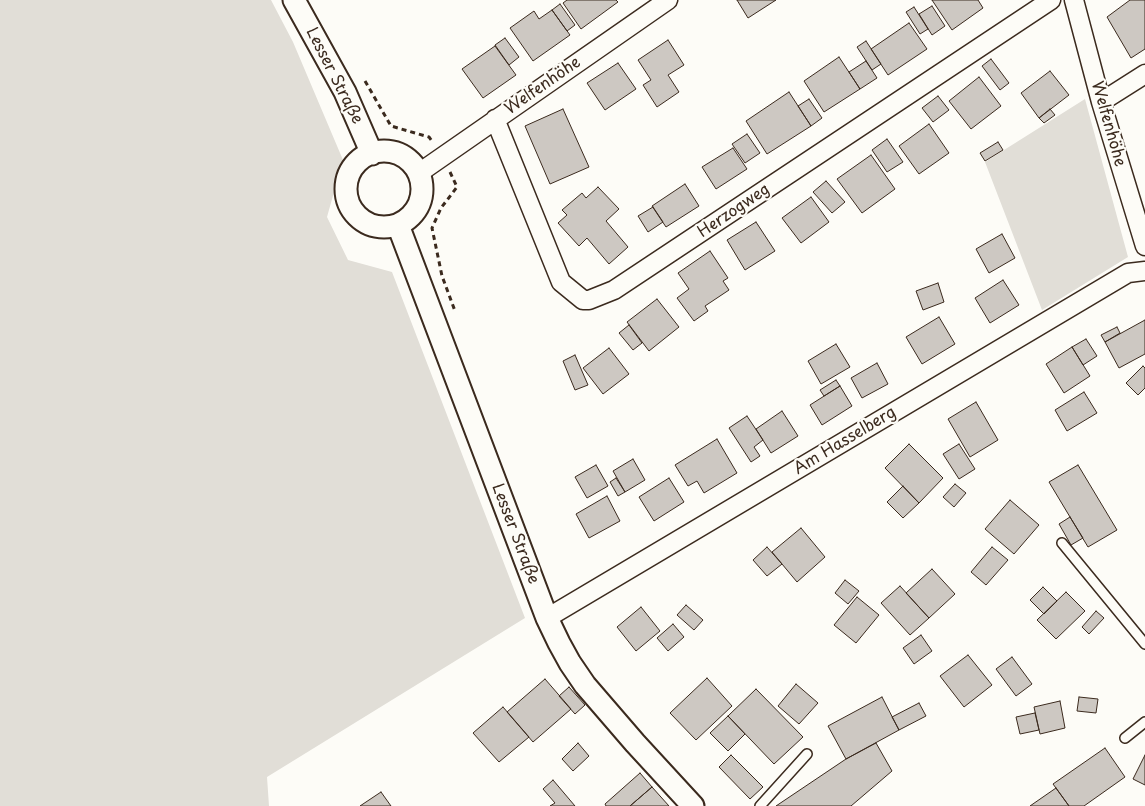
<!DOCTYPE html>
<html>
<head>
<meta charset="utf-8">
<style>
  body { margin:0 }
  canvas { display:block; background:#fdfcf7 }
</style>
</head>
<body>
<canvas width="1145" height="806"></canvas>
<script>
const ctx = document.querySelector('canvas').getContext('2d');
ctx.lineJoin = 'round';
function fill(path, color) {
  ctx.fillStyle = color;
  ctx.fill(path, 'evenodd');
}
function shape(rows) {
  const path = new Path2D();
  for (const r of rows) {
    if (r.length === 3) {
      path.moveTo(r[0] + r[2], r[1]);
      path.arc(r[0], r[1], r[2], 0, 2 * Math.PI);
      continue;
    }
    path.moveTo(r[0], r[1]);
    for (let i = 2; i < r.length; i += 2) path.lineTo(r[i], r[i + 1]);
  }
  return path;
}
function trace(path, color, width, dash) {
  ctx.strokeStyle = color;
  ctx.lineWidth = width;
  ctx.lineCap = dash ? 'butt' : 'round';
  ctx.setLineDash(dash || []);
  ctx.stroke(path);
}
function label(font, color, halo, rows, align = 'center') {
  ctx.font = font + ' "Playpen Sans",sans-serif';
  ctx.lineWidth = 4.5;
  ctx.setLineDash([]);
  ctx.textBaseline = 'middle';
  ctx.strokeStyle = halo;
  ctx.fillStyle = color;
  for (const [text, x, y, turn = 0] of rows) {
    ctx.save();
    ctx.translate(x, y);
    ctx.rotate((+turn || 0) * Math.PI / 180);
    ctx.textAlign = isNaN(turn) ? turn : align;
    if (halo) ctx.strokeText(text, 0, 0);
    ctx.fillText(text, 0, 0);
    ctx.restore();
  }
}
const green = shape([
  [0,0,271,0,293,42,343,160,327,217,348,260,392,272,525,618,267,777,269,806,0,806],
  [1085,99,1128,257,1042,310,985,162]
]);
const building = shape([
  [567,0,616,0,618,2,581,29,563,3,567,0],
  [737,0,776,0,748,18,737,0],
  [932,0,978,0,983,8,952,30,932,0],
  [1130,0,1145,0,1145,49,1131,58,1107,17,1130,0],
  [560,4,575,25,567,31,552,10,560,4],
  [932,6,945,26,932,35,919,14,932,6],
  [914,7,928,29,920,34,906,12,914,7],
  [552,10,570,35,533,61,510,28,534,11,539,19,552,10],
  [909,23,927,49,888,75,871,49,909,23],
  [505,38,519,57,509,65,495,45,505,38],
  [668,40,684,65,668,75,679,92,657,107,643,85,651,80,638,60,668,40],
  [866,41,881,64,872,70,857,47,866,41],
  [495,46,516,75,483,98,462,69,495,46],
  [839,57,860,89,824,112,804,81,839,57],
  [991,59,1009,83,1000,90,982,66,991,59],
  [866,61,877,78,860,89,849,72,866,61],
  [618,63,636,89,605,110,587,83,618,63],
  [1050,71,1069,95,1039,118,1021,93,1050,71],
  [979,77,1001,106,971,129,949,101,979,77],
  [789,92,811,126,767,154,746,121,789,92],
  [938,96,949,110,933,122,922,108,938,96],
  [809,99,822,118,811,126,798,106,809,99],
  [563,109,589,167,550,184,525,126,563,109],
  [1050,109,1055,115,1044,123,1039,118,1050,109],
  [929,124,949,153,919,174,899,146,929,124],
  [747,134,760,153,745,163,732,144,747,134],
  [887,139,903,162,887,172,872,150,887,139],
  [998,142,1003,150,985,161,980,153,998,142],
  [733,148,747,169,716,189,702,167,733,148],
  [871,155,895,189,862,213,837,179,871,155],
  [826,181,845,202,832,213,813,192,826,181],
  [685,184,699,206,666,227,652,206,685,184],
  [598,187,619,209,606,221,628,247,609,264,587,238,579,246,558,223,567,215,562,210,582,193,586,198,598,187],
  [811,197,829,222,801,243,782,218,811,197],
  [653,207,663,222,648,232,638,216,653,207],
  [756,222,775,251,745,270,727,240,756,222],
  [1002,234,1015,258,989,273,976,249,1002,234],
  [710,251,728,278,723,281,729,290,705,306,708,311,694,321,677,298,689,289,678,273,710,251],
  [1003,280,1019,305,990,323,975,298,1003,280],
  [938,283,944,302,923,310,916,291,938,283],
  [657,299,679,327,649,351,627,322,657,299],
  [939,317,955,344,922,364,906,337,939,317],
  [1145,320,1145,354,1119,368,1105,342,1145,320],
  [629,325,642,343,633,350,619,333,629,325],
  [1117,327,1120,333,1105,342,1101,335,1117,327],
  [1086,339,1097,356,1083,365,1072,347,1086,339],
  [836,344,850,367,821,384,808,361,836,344],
  [1072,347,1090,376,1064,393,1046,364,1072,347],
  [609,348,629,374,603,394,583,368,609,348],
  [575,355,588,385,575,390,563,361,575,355],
  [877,363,888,384,862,398,851,378,877,363],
  [1143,366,1145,368,1145,388,1138,395,1126,383,1143,366],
  [836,380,840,386,824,396,820,390,836,380],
  [840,386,852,406,822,425,810,405,840,386],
  [1084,392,1097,413,1067,431,1055,410,1084,392],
  [976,402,998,440,970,457,948,419,976,402],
  [782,411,798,436,771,453,756,429,782,411],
  [747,416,763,440,754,447,760,456,751,462,729,428,747,416],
  [717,439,737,473,704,493,697,481,688,486,675,465,717,439],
  [909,444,943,478,919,503,885,468,909,444],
  [959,444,975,469,959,479,943,454,959,444],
  [633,459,645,480,625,492,613,471,633,459],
  [596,465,608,486,587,498,575,477,596,465],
  [1078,465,1117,530,1088,547,1049,482,1078,465],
  [616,478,625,492,618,496,610,482,616,478],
  [669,478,684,502,654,521,639,497,669,478],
  [955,484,966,493,954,507,943,497,955,484],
  [903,486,919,503,903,518,887,502,903,486],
  [607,496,620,521,589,538,576,514,607,496],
  [1010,500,1039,525,1014,554,985,529,1010,500],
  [1070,517,1083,538,1071,545,1059,524,1070,517],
  [801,528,825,557,797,582,772,552,801,528],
  [767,547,782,564,767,576,753,560,767,547],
  [992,547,1008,560,986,585,971,572,992,547],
  [932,569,955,594,929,618,906,593,932,569],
  [845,580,859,591,848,604,835,593,845,580],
  [900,586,929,618,910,635,881,603,900,586],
  [1043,587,1057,601,1044,614,1030,600,1043,587],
  [1066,592,1085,611,1056,639,1037,620,1066,592],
  [857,597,879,615,856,643,834,625,857,597],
  [686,605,703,620,694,630,677,615,686,605],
  [641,607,660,631,636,651,617,627,641,607],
  [1096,611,1104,618,1089,634,1082,627,1096,611],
  [673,624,684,637,668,651,657,638,673,624],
  [921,635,932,651,914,664,903,648,921,635],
  [968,655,992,685,964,707,940,676,968,655],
  [1012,657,1032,684,1016,696,996,669,1012,657],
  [707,678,732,706,696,740,670,713,707,678],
  [545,679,571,709,533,742,507,712,545,679],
  [796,684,818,703,799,724,778,706,796,684],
  [569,687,585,705,575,714,559,696,569,687],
  [756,689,803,737,774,764,728,716,756,689],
  [882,697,899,730,846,759,828,726,882,697],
  [1079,697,1098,699,1096,713,1077,711,1079,697],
  [1060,701,1065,728,1040,734,1034,707,1060,701],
  [919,703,926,716,899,730,892,717,919,703],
  [503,707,529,737,499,762,473,733,503,707],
  [1035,713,1039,730,1020,734,1016,717,1035,713],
  [728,716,745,734,728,751,710,733,728,716],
  [578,743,589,756,573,771,562,759,578,743],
  [876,743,892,771,851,806,776,806,846,759,876,743],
  [1105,748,1125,777,1084,806,1069,806,1053,784,1105,748],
  [731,755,763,787,750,799,719,767,731,755],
  [1145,755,1145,785,1133,779,1145,755],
  [640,773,652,787,630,806,606,806,605,804,640,773],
  [553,780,575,806,550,806,555,803,543,789,553,780],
  [652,787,669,806,630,806,652,787],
  [1056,788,1069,806,1030,806,1056,788],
  [381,792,391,806,360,806,381,792]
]);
const path = shape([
  [365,81,391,126,429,137,432,141],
  [450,172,457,187,441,208,432,228,442,276,455,311]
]);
const service = shape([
  [1062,543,1145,644],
  [1125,738,1145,722],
  [760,806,807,754]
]);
const minor = shape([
  [1074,0,1101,102,1145,246],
  [1101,102,1145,74],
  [495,119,561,282,583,300,589,300,614,290,1051,0],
  [419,173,668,0],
  [547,618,1128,273,1145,271]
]);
const tertiary = shape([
  [294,0,345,92,372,154],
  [384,189,38],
  [398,225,547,618,559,643,570,663,585,685,635,743,693,806]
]);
const streetNames = [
  ["Lesser Straße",334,76,63],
  ["Welfenhöhe",543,86,-35],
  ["Welfenhöhe",1108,124,74],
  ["Herzogweg",734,211,-34],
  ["Am Hasselberg",845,441,-31],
  ["Lesser Straße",515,534,69]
];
fill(green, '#e1ded7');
fill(building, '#cdc8c2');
trace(building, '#3b2a1e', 1);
trace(service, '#3b2a1e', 12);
trace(minor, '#3b2a1e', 21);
trace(tertiary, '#3b2a1e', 25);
trace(path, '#3b2a1e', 3, [5, 4]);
trace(service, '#fdfcf7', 9);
trace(minor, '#fdfcf7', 18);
trace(tertiary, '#fdfcf7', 21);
label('16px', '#3b2a1e', '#fdfcf7', streetNames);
</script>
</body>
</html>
